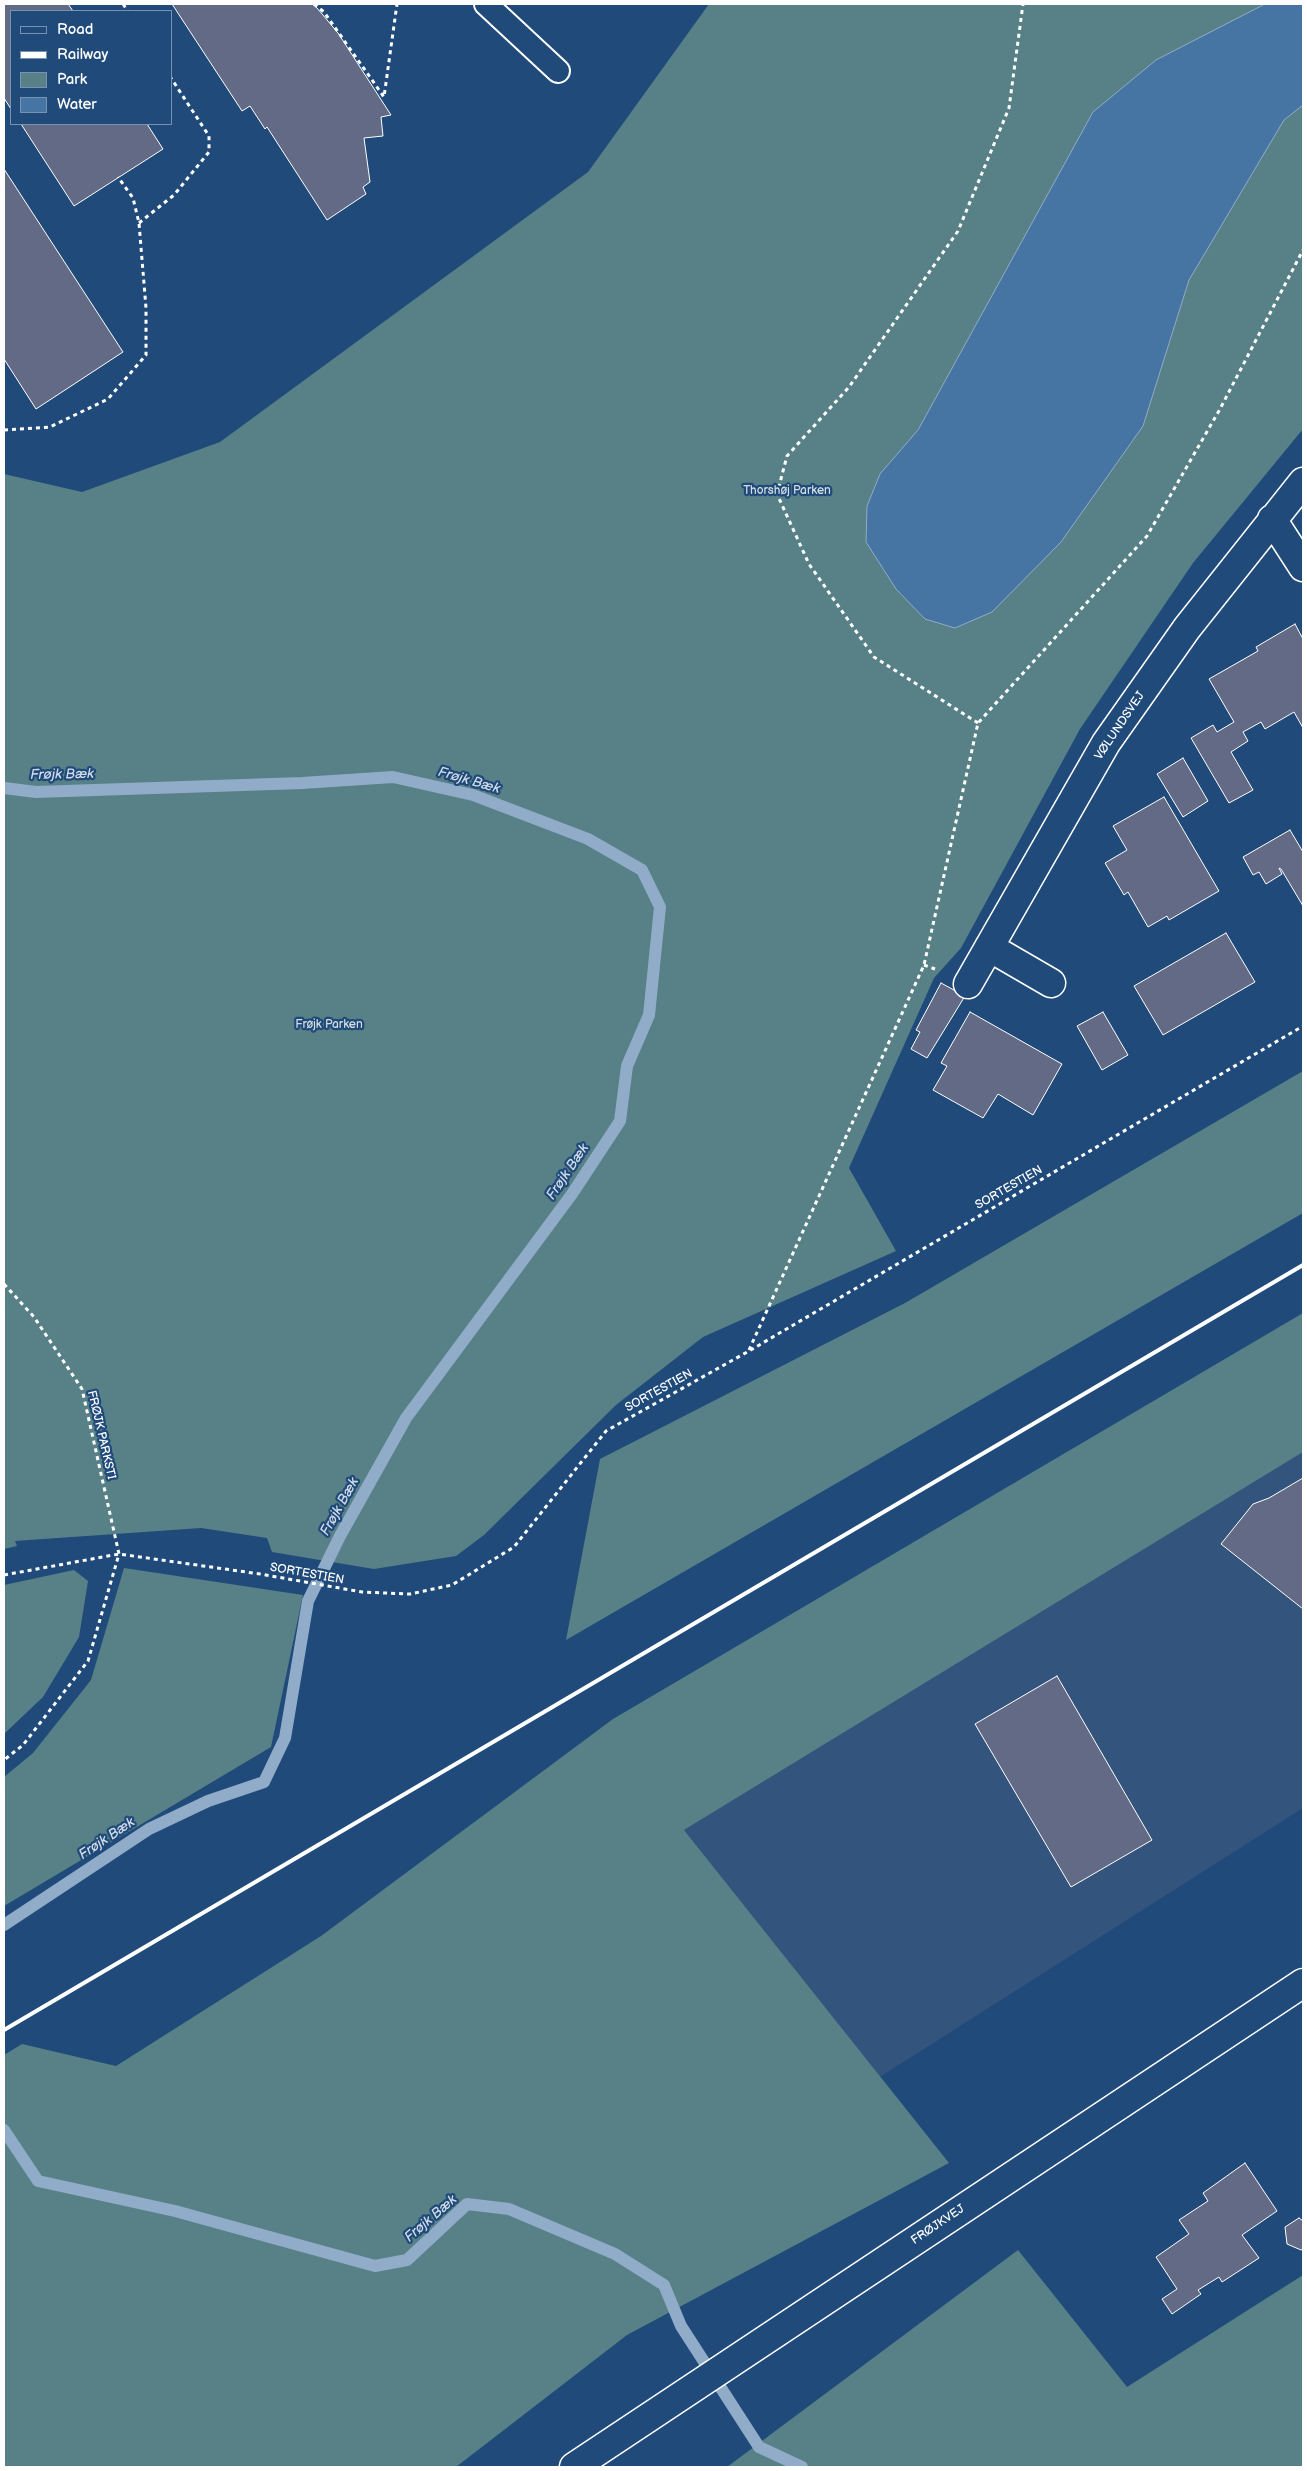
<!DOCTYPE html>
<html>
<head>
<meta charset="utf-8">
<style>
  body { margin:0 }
  #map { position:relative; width:1307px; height:2471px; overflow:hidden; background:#1f4a7a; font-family:"Balsamiq Sans",sans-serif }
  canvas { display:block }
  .frame { position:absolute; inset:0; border:5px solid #fff; pointer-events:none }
  .legend { position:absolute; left:10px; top:10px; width:162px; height:115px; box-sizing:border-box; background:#1f4a7a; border:1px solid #7992af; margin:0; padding:6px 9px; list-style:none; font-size:15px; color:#fff }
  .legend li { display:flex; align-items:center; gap:10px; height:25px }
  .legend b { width:25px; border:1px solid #7992af }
</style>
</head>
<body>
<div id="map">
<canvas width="1307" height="2471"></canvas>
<div class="frame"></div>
<ul class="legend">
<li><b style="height:6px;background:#1f4a7a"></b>Road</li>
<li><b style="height:6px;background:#fff"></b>Railway</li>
<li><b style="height:14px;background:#578087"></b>Park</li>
<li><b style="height:14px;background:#4775a3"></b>Water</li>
</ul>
</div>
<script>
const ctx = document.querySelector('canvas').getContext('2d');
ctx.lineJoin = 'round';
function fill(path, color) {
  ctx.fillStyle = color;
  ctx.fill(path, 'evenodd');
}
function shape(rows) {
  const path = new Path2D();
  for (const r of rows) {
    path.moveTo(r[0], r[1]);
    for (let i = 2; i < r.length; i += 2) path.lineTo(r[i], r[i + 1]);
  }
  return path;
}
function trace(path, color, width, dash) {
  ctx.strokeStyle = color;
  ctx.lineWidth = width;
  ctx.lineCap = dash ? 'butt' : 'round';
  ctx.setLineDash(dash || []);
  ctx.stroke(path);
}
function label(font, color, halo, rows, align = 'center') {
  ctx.font = font + ' "Balsamiq Sans",sans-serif';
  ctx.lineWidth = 4.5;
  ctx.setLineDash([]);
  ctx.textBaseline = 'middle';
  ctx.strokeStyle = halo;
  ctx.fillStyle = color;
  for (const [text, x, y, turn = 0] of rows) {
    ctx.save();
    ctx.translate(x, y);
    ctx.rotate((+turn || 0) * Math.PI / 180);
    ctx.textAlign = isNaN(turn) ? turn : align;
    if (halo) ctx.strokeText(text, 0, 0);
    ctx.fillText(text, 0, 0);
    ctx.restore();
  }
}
const built = shape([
  [1303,1452,1303,1808,880,2077,684,1830]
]);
const green = shape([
  [709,4,1303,4,1303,429,1193,563,1080,729,961,948,934,978,849,1168,896,1251,703,1337,616,1405,484,1535,456,1556,374,1569,272,1552,267,1538,201,1528,15,1541,17,1546,4,1549,4,474,82,492,220,442,588,172],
  [1303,1071,1303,1213,566,1640,600,1459,905,1303],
  [1303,1313,1303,1452,684,1830,949,2163,627,2335,456,2467,4,2467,4,2055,22,2044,116,2066,321,1936,613,1719],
  [124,1568,303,1595,271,1747,4,1906,4,1777,33,1753,91,1680],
  [74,1570,88,1581,79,1637,43,1697,4,1734,4,1585],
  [1018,2250,1127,2387,1303,2275,1303,2467,727,2467]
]);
const water = shape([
  [1265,4,1303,4,1303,105,1284,120,1189,280,1143,426,1061,542,992,612,955,628,925,619,896,589,866,542,867,506,880,474,918,430,1093,112,1156,60,1265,4]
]);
const stream = shape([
  [4,788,36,792,302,783,393,777,473,795,588,839,642,870,660,907,649,1015,627,1066,620,1121,572,1194,406,1418,340,1536,308,1601,285,1738,264,1782,208,1801,149,1829,4,1925],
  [4,2130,38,2181,175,2211,375,2266,407,2260,467,2204,509,2209,615,2254,664,2285,681,2326,759,2447,802,2467]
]);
const building = shape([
  [4,4,68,4,73,11,11,11,11,109,4,98,4,4],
  [172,4,312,4,317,8,338,33,391,115,381,117,383,136,364,138,370,182,363,187,366,194,327,220,267,127,265,129,250,106,242,111,172,4],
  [21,124,147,124,163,149,74,206,21,124],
  [4,169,123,352,36,409,4,359,4,169],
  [1295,624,1303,639,1303,728,1294,712,1265,729,1261,722,1243,732,1248,741,1231,752,1253,790,1229,803,1191,738,1213,725,1217,732,1234,722,1209,679,1258,651,1256,647,1295,624],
  [1183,758,1208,801,1183,817,1157,774,1183,758],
  [1164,797,1219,891,1169,920,1167,916,1148,927,1128,892,1124,895,1105,863,1127,850,1113,826,1164,797],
  [1290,830,1303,852,1303,906,1281,869,1279,868,1282,874,1266,884,1259,872,1253,875,1243,857,1290,830],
  [1226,933,1255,982,1163,1035,1134,986,1226,933],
  [941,983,965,996,927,1058,911,1049,920,1032,916,1030,941,983],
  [970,1012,1062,1064,1033,1115,998,1094,983,1118,933,1090,947,1066,941,1063,970,1012],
  [1103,1012,1128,1055,1102,1070,1077,1026,1103,1012],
  [1303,1478,1303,1609,1221,1544,1253,1504,1269,1498,1303,1478],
  [1057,1676,1152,1840,1071,1887,975,1724,1057,1676],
  [1245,2163,1277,2211,1242,2235,1259,2258,1222,2282,1219,2277,1198,2290,1201,2294,1172,2314,1162,2299,1177,2289,1156,2257,1189,2234,1179,2220,1208,2201,1203,2193,1245,2163],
  [1299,2218,1303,2221,1303,2249,1301,2250,1287,2244,1285,2227,1299,2218]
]);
const path = shape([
  [123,4,128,11],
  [314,4,324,12,384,97,397,4],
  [139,223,174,195,209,152,209,136,171,78],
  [4,430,50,427,108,399,146,355,146,308,139,223,133,198,118,177],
  [978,723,874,657,809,564,777,494,787,456,849,387,958,231,1009,108,1023,4],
  [924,965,935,969],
  [4,1284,34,1317,82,1389,119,1554,88,1661,23,1745,4,1760],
  [749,1350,924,965,978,723,1147,536,1220,409,1303,250],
  [4,1575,119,1554,260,1574,362,1592,410,1594,452,1585,514,1547,606,1431,749,1351,1303,1026]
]);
const lane = shape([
  [486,4,558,71]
]);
const street = shape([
  [1272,519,1303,567],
  [989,947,1051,983],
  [968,984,1106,743,1187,628,1303,482]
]);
const secondary = shape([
  [574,2467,1303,1983]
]);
const rail = shape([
  [4,2030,1303,1265]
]);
const parkNames = [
  ["Thorshøj Parken",787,491],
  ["Frøjk Parken",329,1025]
];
const streetNames = [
  ["VØLUNDSVEJ",1120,726,-56],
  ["SORTESTIEN",1009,1188,-30],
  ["SORTESTIEN",659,1391,-29],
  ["FRØJK PARKSTI",101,1435,77],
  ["SORTESTIEN",307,1574,10],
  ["FRØJKVEJ",938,2225,-34]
];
const waterNames = [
  ["Frøjk Bæk",62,775,-1],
  ["Frøjk Bæk",469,781,16],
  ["Frøjk Bæk",568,1172,-56],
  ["Frøjk Bæk",340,1507,-61],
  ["Frøjk Bæk",107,1839,-34],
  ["Frøjk Bæk",431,2219,-41]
];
fill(built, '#33547d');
fill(green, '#578087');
fill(water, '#4775a3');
trace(water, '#91acc8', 1);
trace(stream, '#91acc8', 12);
fill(building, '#626a85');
trace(building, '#fff', 1);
trace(lane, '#fff', 26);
trace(street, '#fff', 31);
trace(secondary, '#fff', 31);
trace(path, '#fff', 3, [4, 4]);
trace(lane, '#1f4a7a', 22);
trace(street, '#1f4a7a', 28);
trace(secondary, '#1f4a7a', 28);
trace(rail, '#fff', 4);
label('12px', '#d5dfe1', '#1f4a7a', parkNames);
label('12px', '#fff', '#1f4a7a', streetNames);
label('italic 14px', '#d1dce8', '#1f4a7a', waterNames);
</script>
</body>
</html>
